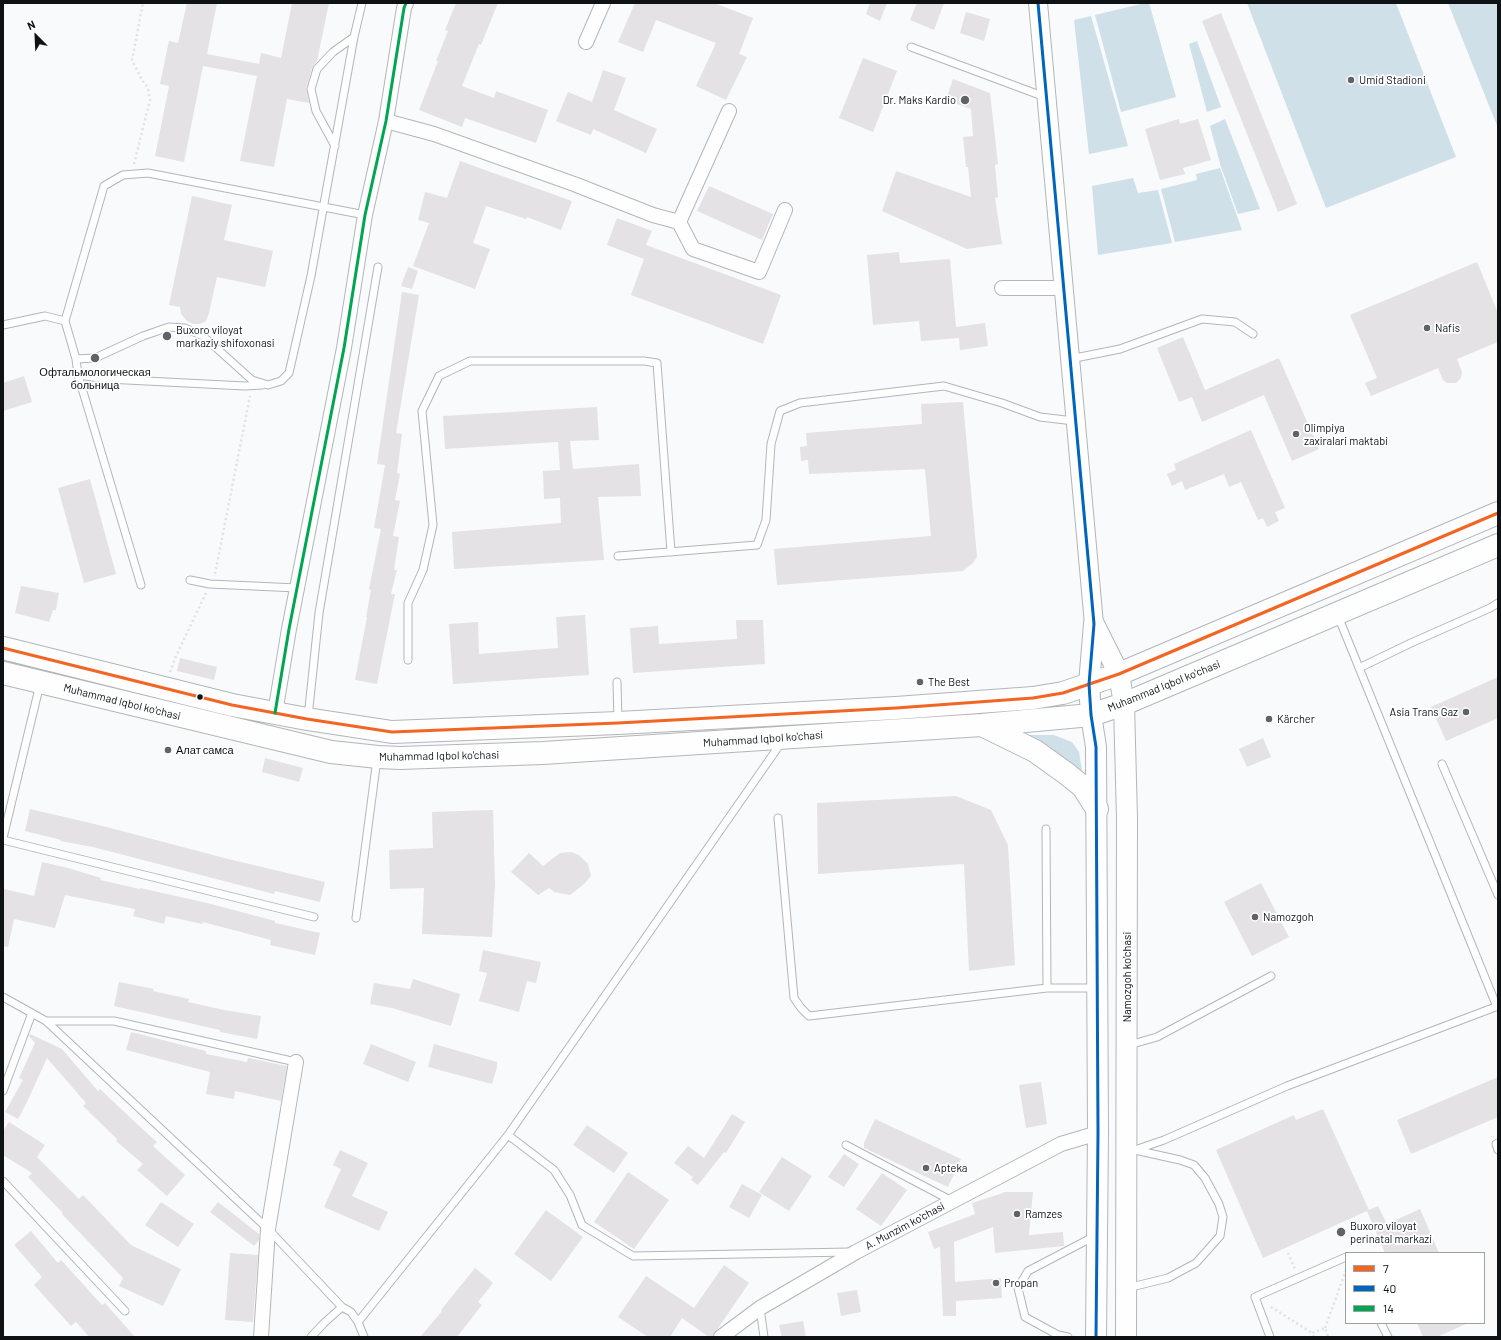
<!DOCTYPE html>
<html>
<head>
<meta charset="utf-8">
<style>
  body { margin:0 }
  #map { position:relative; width:1501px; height:1340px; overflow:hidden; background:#f8fafc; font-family:Barlow,sans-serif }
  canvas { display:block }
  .frame { position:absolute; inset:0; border:4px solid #0e1215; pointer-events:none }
  .legend { position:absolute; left:1345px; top:1252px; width:140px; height:72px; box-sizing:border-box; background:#fff; border:1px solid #9fa0a1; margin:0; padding:5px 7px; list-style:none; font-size:12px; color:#0e1215 }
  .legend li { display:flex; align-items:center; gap:8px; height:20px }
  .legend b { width:20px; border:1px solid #9fa0a1 }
  .north { position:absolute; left:16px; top:16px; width:40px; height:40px; -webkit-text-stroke:3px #fff; paint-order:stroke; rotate:336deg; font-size:11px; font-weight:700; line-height:16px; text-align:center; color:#0e1215 }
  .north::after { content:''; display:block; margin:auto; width:14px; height:18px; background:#0e1215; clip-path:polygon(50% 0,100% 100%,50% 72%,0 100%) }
</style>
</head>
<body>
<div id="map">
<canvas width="1501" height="1340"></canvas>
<div class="frame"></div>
<ul class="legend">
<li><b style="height:5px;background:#f26522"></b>7</li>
<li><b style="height:5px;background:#0065bd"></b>40</li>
<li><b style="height:5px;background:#00a651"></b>14</li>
</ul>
<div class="north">N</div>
</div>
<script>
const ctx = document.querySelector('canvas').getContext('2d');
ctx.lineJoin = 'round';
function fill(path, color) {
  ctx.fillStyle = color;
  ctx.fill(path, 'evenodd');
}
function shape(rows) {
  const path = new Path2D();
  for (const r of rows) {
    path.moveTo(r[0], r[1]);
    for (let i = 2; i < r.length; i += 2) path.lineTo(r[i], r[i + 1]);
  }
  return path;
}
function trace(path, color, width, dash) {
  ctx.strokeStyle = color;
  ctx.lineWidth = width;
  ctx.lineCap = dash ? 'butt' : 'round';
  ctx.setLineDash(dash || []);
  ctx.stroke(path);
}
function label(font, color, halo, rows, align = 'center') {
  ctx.font = font + ' Barlow,sans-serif';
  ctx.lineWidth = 3.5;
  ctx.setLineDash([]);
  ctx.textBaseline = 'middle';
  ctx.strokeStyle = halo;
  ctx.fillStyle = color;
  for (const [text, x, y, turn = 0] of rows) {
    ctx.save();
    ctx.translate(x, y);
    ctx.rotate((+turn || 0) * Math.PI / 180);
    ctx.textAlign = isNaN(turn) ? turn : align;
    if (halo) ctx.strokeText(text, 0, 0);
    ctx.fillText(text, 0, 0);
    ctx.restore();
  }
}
const green = shape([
  [1145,3,1149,3,1176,97,1121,112,1095,15],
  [1247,3,1396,3,1456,157,1326,208],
  [1448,3,1498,3,1498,128],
  [1091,16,1128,146,1089,154,1074,20],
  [1197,41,1221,107,1207,112,1189,44],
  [1225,119,1260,209,1238,214,1221,167,1210,126],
  [1220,168,1242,230,1175,242,1161,189,1197,180,1196,174],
  [1133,178,1138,193,1158,190,1172,243,1098,255,1092,186],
  [1020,735,1054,735,1072,742,1079,752,1083,776]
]);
const building = shape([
  [187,3,217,3,207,54,259,64,261,53,281,58,292,3,329,3,317,61,312,68,306,88,309,103,287,99,274,167,240,161,257,76,203,66,184,162,155,156,169,86,160,84,169,41,178,43],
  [456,3,498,3,481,45,479,44,462,86,494,98,496,91,548,110,536,143,465,118,462,127,419,110,438,61,436,61,448,31,445,30],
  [635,3,714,3,753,18,739,54,747,57,726,100,696,86,716,43,656,20,643,52,618,42],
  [870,3,887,3,880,21,866,14],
  [917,3,944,3,934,30,910,20],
  [966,12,990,19,984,41,960,33],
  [1221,13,1297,204,1278,212,1202,21],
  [863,58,897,71,873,132,839,118],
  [603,70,626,78,614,110,657,129,646,153,593,129,591,135,556,121,568,92,592,102],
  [953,79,990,93,998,164,995,165,998,197,995,198,1002,244,967,249,882,211,896,171,971,197,968,167,966,167,963,137,973,136,971,109,946,100],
  [1179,119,1180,124,1198,119,1211,160,1183,168,1185,174,1160,180,1145,129],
  [460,161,572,201,561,230,527,217,526,219,486,206,473,243,490,249,475,289,413,266,429,223,418,220,425,192,447,198],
  [709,186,773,214,762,240,697,211],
  [192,196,232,205,224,240,273,251,265,287,217,277,209,313,206,321,200,324,193,324,187,321,181,314,180,307,169,305],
  [617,218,652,231,646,245,781,295,763,344,631,295,644,259,607,245],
  [899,252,900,263,950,259,956,327,985,323,988,346,960,350,959,338,921,341,919,321,873,325,867,255],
  [1477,262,1498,313,1498,342,1457,359,1462,372,1461,378,1456,383,1447,383,1443,380,1438,368,1371,396,1365,383,1377,378,1350,315],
  [408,267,418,271,412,289,401,286],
  [402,292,419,295,396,433,402,434,397,473,400,474,395,500,400,501,393,536,399,537,394,570,397,570,391,594,395,594,377,684,355,680,367,617,366,617,371,590,369,589,381,529,374,528,385,465,377,464],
  [1183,337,1205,390,1279,358,1319,449,1292,461,1264,395,1202,422,1192,397,1179,402,1157,348],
  [24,376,32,402,3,411,3,383],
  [963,402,977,557,973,563,963,571,777,585,774,549,931,536,925,469,809,474,808,460,801,461,800,447,807,446,806,433,922,424,921,404],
  [597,407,599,440,570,441,573,469,639,464,641,496,598,497,604,560,454,569,452,532,561,523,560,498,544,499,543,471,560,470,558,442,445,449,443,416],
  [1251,430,1285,508,1275,512,1279,521,1267,527,1263,518,1258,520,1241,482,1229,487,1224,474,1185,490,1182,481,1172,486,1167,474,1176,470,1174,464],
  [90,479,116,574,84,583,58,488],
  [21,586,59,593,56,610,53,610,49,622,15,613],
  [585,615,589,675,453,684,449,624,478,622,479,654,558,648,556,617],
  [736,620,763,620,765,664,633,673,630,628,658,626,659,644,737,639],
  [180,658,217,667,214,680,177,671],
  [1498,677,1498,718,1446,741,1431,707],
  [1263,738,1271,757,1247,767,1239,749],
  [265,758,303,768,299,782,262,772],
  [956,796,991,810,1008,845,1015,965,969,971,964,864,818,874,817,803],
  [30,809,103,826,228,859,325,882,320,902,275,891,274,894,93,847,60,841,61,840,25,831],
  [493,810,495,884,492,937,422,934,424,888,390,889,389,850,433,848,432,812],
  [571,852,579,855,588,864,591,876,583,885,570,895,554,892,549,888,538,895,511,872,529,853,543,866,560,853],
  [42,862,68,868,101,878,100,880,140,889,140,888,207,903,275,921,275,923,320,933,315,955,270,945,271,940,203,922,202,924,166,916,164,924,133,916,135,909,65,895,55,928,14,919,8,947,3,946,3,897,4,889,34,896],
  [1261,883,1289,937,1252,956,1224,902],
  [483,950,541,962,536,983,527,981,519,1012,479,1001,487,973,479,971],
  [413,979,460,994,451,1026,392,1008,370,1004,374,983,410,989],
  [119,982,154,989,153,991,189,999,188,1002,224,1010,261,1016,257,1039,220,1032,220,1030,114,1006],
  [131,1032,206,1051,206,1054,247,1062,248,1058,287,1066,281,1101,235,1091,234,1099,206,1094,210,1072,126,1050],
  [30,1034,62,1049,98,1091,100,1089,137,1124,157,1142,153,1146,185,1175,167,1196,137,1170,143,1164,116,1141,117,1139,83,1106,86,1103,47,1058,27,1102,18,1119,5,1112,23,1080,19,1078,35,1043,29,1036],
  [371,1044,416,1062,408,1082,363,1064],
  [434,1044,497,1062,497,1067,492,1084,428,1067],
  [1498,1077,1498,1117,1411,1154,1397,1120],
  [1041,1082,1047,1124,1026,1128,1019,1085],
  [1323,1109,1369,1210,1378,1206,1387,1224,1420,1209,1439,1253,1385,1253,1367,1211,1263,1258,1216,1150,1294,1115,1296,1120],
  [732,1114,745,1122,726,1153,724,1152,698,1185,691,1180,693,1177,674,1163,688,1146,704,1158],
  [875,1119,961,1159,948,1187,864,1148,864,1143],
  [9,1122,45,1145,37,1157,79,1199,83,1195,131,1245,181,1269,163,1306,119,1286,123,1278,62,1214,63,1213,28,1177,32,1173,3,1155,3,1131],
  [587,1125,628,1153,614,1173,573,1145],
  [340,1150,368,1163,352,1196,388,1212,379,1231,324,1207,341,1169,333,1165],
  [844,1154,859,1164,844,1187,828,1177],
  [782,1157,812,1176,789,1211,759,1192],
  [628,1172,669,1200,634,1249,594,1222],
  [882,1173,907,1190,881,1226,856,1209],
  [742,1184,762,1195,749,1218,729,1207],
  [1003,1192,1033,1192,1029,1235,1063,1232,1064,1246,995,1253,993,1227,954,1242,955,1282,1001,1278,1002,1298,956,1301,956,1316,943,1316,940,1247,934,1249,928,1232,975,1214,972,1203,1003,1193],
  [161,1202,194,1224,178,1247,145,1225],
  [218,1202,259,1234,259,1240,254,1246,210,1212],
  [546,1210,583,1237,551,1281,514,1254],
  [31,1231,58,1263,61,1260,102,1305,105,1303,135,1337,89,1337,76,1322,71,1326,34,1285,42,1277,14,1245],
  [230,1253,258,1255,253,1322,225,1320],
  [724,1265,749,1283,712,1337,709,1337,682,1318,670,1337,648,1337,618,1317,646,1276,694,1308],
  [475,1268,493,1283,478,1302,482,1305,457,1337,420,1337,442,1311,441,1310],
  [857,1290,861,1312,841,1316,837,1293],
  [803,1321,806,1337,782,1337,779,1325],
  [1417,1323,1468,1323,1437,1337,1423,1337]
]);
const path = shape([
  [134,164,150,100,148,88,142,80,132,60,143,3],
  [215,574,250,396],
  [170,672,176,656,206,593],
  [1288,1253,1295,1269],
  [1271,1307,1312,1333],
  [1325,1328,1346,1270],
  [1449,1336,1449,1337],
  [1314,1337,1312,1333,1325,1328,1328,1337]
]);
const service = shape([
  [911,47,1045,97],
  [335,146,316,111,311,89,317,69,333,52,354,37],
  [65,321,104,186,123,175,148,173,365,215],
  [3,325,45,316,65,321,76,359,78,375,107,379,245,386,262,385],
  [76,359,95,358,143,336,169,327,185,328,203,336,252,380,268,385,281,381,289,373,311,276,354,37,362,3],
  [1070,359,1120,349,1202,319,1235,322,1253,334],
  [78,375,141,585],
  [618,556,757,545,766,520,771,444,780,411,800,403,944,386,1002,403,1040,417,1074,421],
  [190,580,210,584,297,588],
  [1338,616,1497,1007],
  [408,660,408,603,423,570,433,525,422,411,439,376,470,361,644,361,657,363,671,552],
  [1359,668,1411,643,1490,608,1498,603],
  [617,682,618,721],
  [308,717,319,613,378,267],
  [1442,764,1498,895],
  [778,818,794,998,801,1008,809,1016,1047,988],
  [1046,829,1047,988,1095,988],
  [3,838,40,684],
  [3,840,314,917],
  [356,918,377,759],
  [3,997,46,1021,114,1021,296,1062],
  [46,1021,268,1229,342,1307],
  [1129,1045,1157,1037,1271,976],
  [3,1091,32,1013],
  [508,1135,554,1170,570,1195,582,1225,633,1256,850,1252],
  [1498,1143,1496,1144,1498,1150],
  [846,1145,952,1201],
  [1128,1150,1135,1150,1164,1140,1287,1086,1498,1006],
  [3,1181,125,1311],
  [1127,1288,1168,1278,1196,1263,1220,1236,1223,1217,1219,1204,1205,1178,1194,1165,1180,1160,1135,1150],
  [760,1308,764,1337],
  [1381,1323,1388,1337],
  [311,1337,324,1323,342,1307,351,1312,358,1322],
  [364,1337,358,1322,508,1135,781,743],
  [1068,1337,1058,1335,1025,1317,1018,1288,1028,1271,1095,1236],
  [1270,1337,1255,1297,1346,1257]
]);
const minor = shape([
  [586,42,603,3],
  [386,121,434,134,574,184,653,215,679,222,693,249,759,272,785,210],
  [679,222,729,111],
  [1002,288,1064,288],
  [275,713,289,629,344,348,365,215,386,121,404,8,406,3],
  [261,1337,268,1229,296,1062],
  [721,1337,760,1308,856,1252,1061,1144,1098,1133]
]);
const tertiary = shape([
  [1038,3,1094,624]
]);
const secondary = shape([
  [1094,624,1119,674,1124,704,1127,819,1126,1337],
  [1094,624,1089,684,1091,715,1096,747,1098,1133,1096,1337]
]);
const primary = shape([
  [3,648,232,705,307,719,392,732,618,723,896,708,1033,698,1063,693,1119,674,1498,513],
  [3,673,331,752,378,757,400,758,543,753,982,725,1091,715,1124,704,1498,545],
  [984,726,1035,751,1067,774,1083,787,1097,809]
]);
const bus1 = shape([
  [3,648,232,705,307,719,392,732,618,723,896,708,1033,698,1063,693,1119,674,1498,513]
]);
const bus2 = shape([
  [1038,3,1094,624,1089,684,1091,715,1096,747,1098,1133,1096,1337]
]);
const bus3 = shape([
  [275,713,289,629,344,348,365,215,386,121,404,8,406,3]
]);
const markers = [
  [1351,80,4,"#606366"],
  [965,100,5,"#606366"],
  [1427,328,4,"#606366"],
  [167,336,5,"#606366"],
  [95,358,5,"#606366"],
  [1296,434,4,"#606366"],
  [920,682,4,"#606366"],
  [200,697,3.5,"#0e1215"],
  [1466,712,4,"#606366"],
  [1269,719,4,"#606366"],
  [168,750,4,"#606366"],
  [1255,917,4,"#606366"],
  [926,1168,4,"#606366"],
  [1017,1214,4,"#606366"],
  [1341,1232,5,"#606366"],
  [996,1283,4,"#606366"]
];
const poiNames = [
  ["Umid Stadioni",1359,80],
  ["Dr. Maks Kardio",956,100,"right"],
  ["Nafis",1435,328],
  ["Buxoro viloyat",176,330],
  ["markaziy shifoxonasi",176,343],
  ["Офтальмологическая",95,372,"center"],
  ["больница",95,385,"center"],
  ["Olimpiya",1304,428],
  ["zaxiralari maktabi",1304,441],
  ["The Best",928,682],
  ["Asia Trans Gaz",1458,712,"right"],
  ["Kärcher",1277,719],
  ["Алат самса",176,750],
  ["Namozgoh",1263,917],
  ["Apteka",934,1168],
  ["Ramzes",1025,1214],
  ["Buxoro viloyat",1350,1226],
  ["perinatal markazi",1350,1239],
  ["Propan",1004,1283]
];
const streetNames = [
  ["Muhammad Iqbol ko'chasi",1164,686,-22],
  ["Muhammad Iqbol ko'chasi",122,702,14],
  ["Muhammad Iqbol ko'chasi",763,739,-4],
  ["Muhammad Iqbol ko'chasi",439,756,-1],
  ["Namozgoh ko'chasi",1127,977,-90],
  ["A. Munzim ko'chasi",905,1226,-28]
];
fill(green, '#d0e0e9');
fill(building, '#e4e2e4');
trace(service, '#b3b6b8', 9);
trace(minor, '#b3b6b8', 16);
trace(tertiary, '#b3b6b8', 20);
trace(secondary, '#b3b6b8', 22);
trace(primary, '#b3b6b8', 24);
trace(path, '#e0e1e2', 2.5, [2, 3]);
trace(service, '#fefeff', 7);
trace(minor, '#fefeff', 14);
trace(tertiary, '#fefeff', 18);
trace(secondary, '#fefeff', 20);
trace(primary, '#fefeff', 22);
trace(bus1, '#f26522', 3);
trace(bus2, '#0065bd', 3);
trace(bus3, '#00a651', 3);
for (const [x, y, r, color] of markers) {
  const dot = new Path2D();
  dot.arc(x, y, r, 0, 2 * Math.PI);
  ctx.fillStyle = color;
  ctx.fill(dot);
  trace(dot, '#fff', 1.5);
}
label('11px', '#0e1215', '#fff', poiNames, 'left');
label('11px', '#0e1215', '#fff', streetNames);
</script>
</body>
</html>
